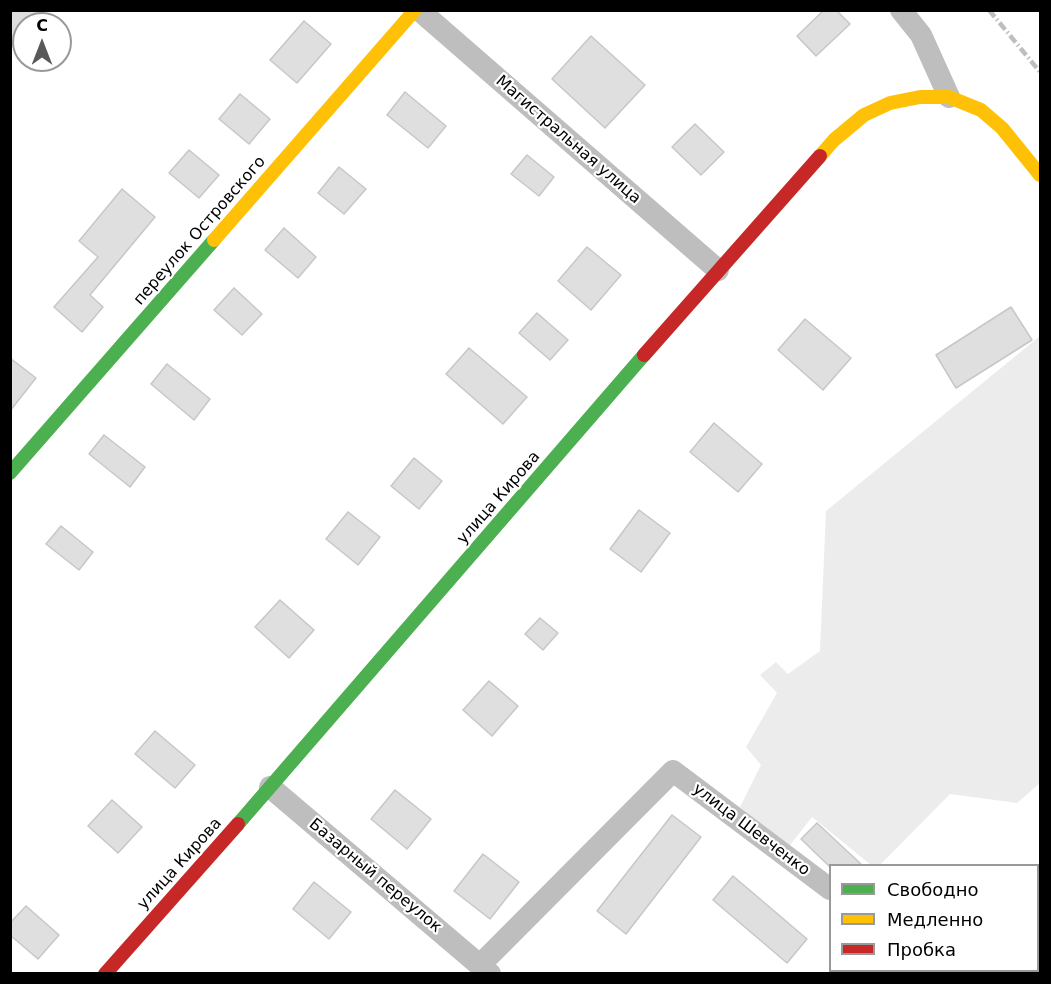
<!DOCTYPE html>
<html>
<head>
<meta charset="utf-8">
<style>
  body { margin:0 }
  #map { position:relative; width:1051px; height:984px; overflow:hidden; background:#fff; font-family:"DejaVu Sans",sans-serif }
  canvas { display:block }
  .frame { position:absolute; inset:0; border:12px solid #000; pointer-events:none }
  .legend { position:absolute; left:829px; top:864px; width:210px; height:108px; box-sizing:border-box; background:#fff; border:2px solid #999; margin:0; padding:8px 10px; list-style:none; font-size:18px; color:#000 }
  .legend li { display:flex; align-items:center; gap:12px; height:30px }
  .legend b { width:30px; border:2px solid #999 }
  .north { position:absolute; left:12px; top:12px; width:60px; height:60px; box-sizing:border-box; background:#fff; border:2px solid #999; border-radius:50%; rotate:0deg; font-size:16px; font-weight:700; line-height:24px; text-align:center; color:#000 }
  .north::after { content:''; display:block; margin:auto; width:21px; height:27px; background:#595959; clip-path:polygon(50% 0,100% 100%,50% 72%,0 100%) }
</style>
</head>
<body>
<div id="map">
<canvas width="1051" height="984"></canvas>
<div class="frame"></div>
<ul class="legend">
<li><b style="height:8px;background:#4caf50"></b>Свободно</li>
<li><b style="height:8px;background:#ffc107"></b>Медленно</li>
<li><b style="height:8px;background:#c62828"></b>Пробка</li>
</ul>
<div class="north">С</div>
</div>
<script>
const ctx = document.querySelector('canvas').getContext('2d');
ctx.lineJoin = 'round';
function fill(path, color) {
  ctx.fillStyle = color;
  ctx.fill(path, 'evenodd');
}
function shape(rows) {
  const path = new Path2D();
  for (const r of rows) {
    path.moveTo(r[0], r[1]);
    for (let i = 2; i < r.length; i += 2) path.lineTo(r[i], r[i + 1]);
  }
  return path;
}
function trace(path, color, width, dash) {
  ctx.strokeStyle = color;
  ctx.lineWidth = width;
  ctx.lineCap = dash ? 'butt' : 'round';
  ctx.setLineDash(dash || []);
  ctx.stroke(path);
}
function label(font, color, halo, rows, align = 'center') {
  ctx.font = font + ' "DejaVu Sans",sans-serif';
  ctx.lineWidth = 4.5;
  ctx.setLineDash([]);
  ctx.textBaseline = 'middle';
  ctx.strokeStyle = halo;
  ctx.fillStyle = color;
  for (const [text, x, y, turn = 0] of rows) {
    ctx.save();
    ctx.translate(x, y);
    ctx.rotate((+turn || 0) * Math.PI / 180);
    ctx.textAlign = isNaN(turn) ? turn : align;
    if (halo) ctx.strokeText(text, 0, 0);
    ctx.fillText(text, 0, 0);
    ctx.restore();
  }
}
const green = shape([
  [1040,336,1040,783,1017,803,950,794,880,865,871,865,812,817,787,849,740,807,761,765,746,747,777,693,760,675,776,662,788,674,820,651,826,511]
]);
const building = shape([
  [10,10,42,10,30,24,24,24,24,32,10,48,10,10],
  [824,10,836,10,850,24,816,56,797,36,824,10],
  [304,21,331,44,297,83,270,60,304,21],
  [591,36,645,85,605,128,552,79,591,36],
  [405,92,446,126,428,148,387,115,405,92],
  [240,94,270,119,249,144,219,119,240,94],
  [695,124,724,152,701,175,672,147,695,124],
  [189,150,219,175,199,198,169,173,189,150],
  [527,155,554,177,539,196,511,174,527,155],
  [339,167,366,189,344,214,318,193,339,167],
  [122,189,155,217,90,295,103,307,82,332,54,307,98,257,79,241,122,189],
  [284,228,316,257,298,278,265,250,284,228],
  [587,247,621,275,591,310,558,281,587,247],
  [234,288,262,314,242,335,214,310,234,288],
  [1011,307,1032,340,956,388,936,355,1011,307],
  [537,313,568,340,550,360,519,333,537,313],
  [805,319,851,358,823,390,778,350,805,319],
  [469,348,527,397,503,424,446,374,469,348],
  [10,358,36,378,10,411,10,358],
  [167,364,210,399,194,420,151,384,167,364],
  [714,423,762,464,738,492,690,452,714,423],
  [104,435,145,467,130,487,89,454,104,435],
  [414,458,442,481,419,509,391,486,414,458],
  [639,510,670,533,641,572,610,549,639,510],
  [348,512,380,537,358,565,326,539,348,512],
  [61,526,93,552,79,570,46,544,61,526],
  [280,600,314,630,289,658,255,627,280,600],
  [540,618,558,633,543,650,525,634,540,618],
  [489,681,518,706,492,736,463,710,489,681],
  [155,731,195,765,175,788,135,754,155,731],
  [395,790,431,819,407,849,371,819,395,790],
  [112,800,142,827,118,853,88,826,112,800],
  [672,815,701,837,626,934,597,911,672,815],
  [817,823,863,866,829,866,801,839,817,823],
  [483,854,519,882,490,919,454,891,483,854],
  [733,876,807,939,787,963,713,900,733,876],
  [314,882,351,912,329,939,293,909,314,882],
  [26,906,59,935,38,959,10,935,10,923,26,906]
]);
const street = shape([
  [419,10,718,270],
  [901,10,921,35,949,97],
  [270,787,490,974],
  [480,965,673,771,830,889],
  [928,970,931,974]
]);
const fast = shape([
  [10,473,214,240],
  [238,824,644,355]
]);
const slow = shape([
  [820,156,834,140,864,115,890,103,920,97,949,97,981,110,1002,128,1040,175],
  [214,240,415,10]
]);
const jam = shape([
  [644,355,820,156],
  [105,974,238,824]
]);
const rail = shape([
  [989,10,1040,72]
]);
const streetNames = [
  ["Магистральная улица",568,140,41],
  ["переулок Островского",200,231,-49],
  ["улица Кирова",499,498,-49],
  ["улица Шевченко",751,830,37],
  ["улица Кирова",180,864,-48],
  ["Базарный переулок",375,876,40]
];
fill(green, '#ececec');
fill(building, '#dfdfdf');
trace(building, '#c7c7c7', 1.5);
trace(street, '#bebebe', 22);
trace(fast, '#4caf50', 14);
trace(slow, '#ffc107', 14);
trace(jam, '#c62828', 14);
trace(rail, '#bebebe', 4.5, [9, 3, 1.5, 3]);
label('16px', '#000', '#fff', streetNames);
</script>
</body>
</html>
